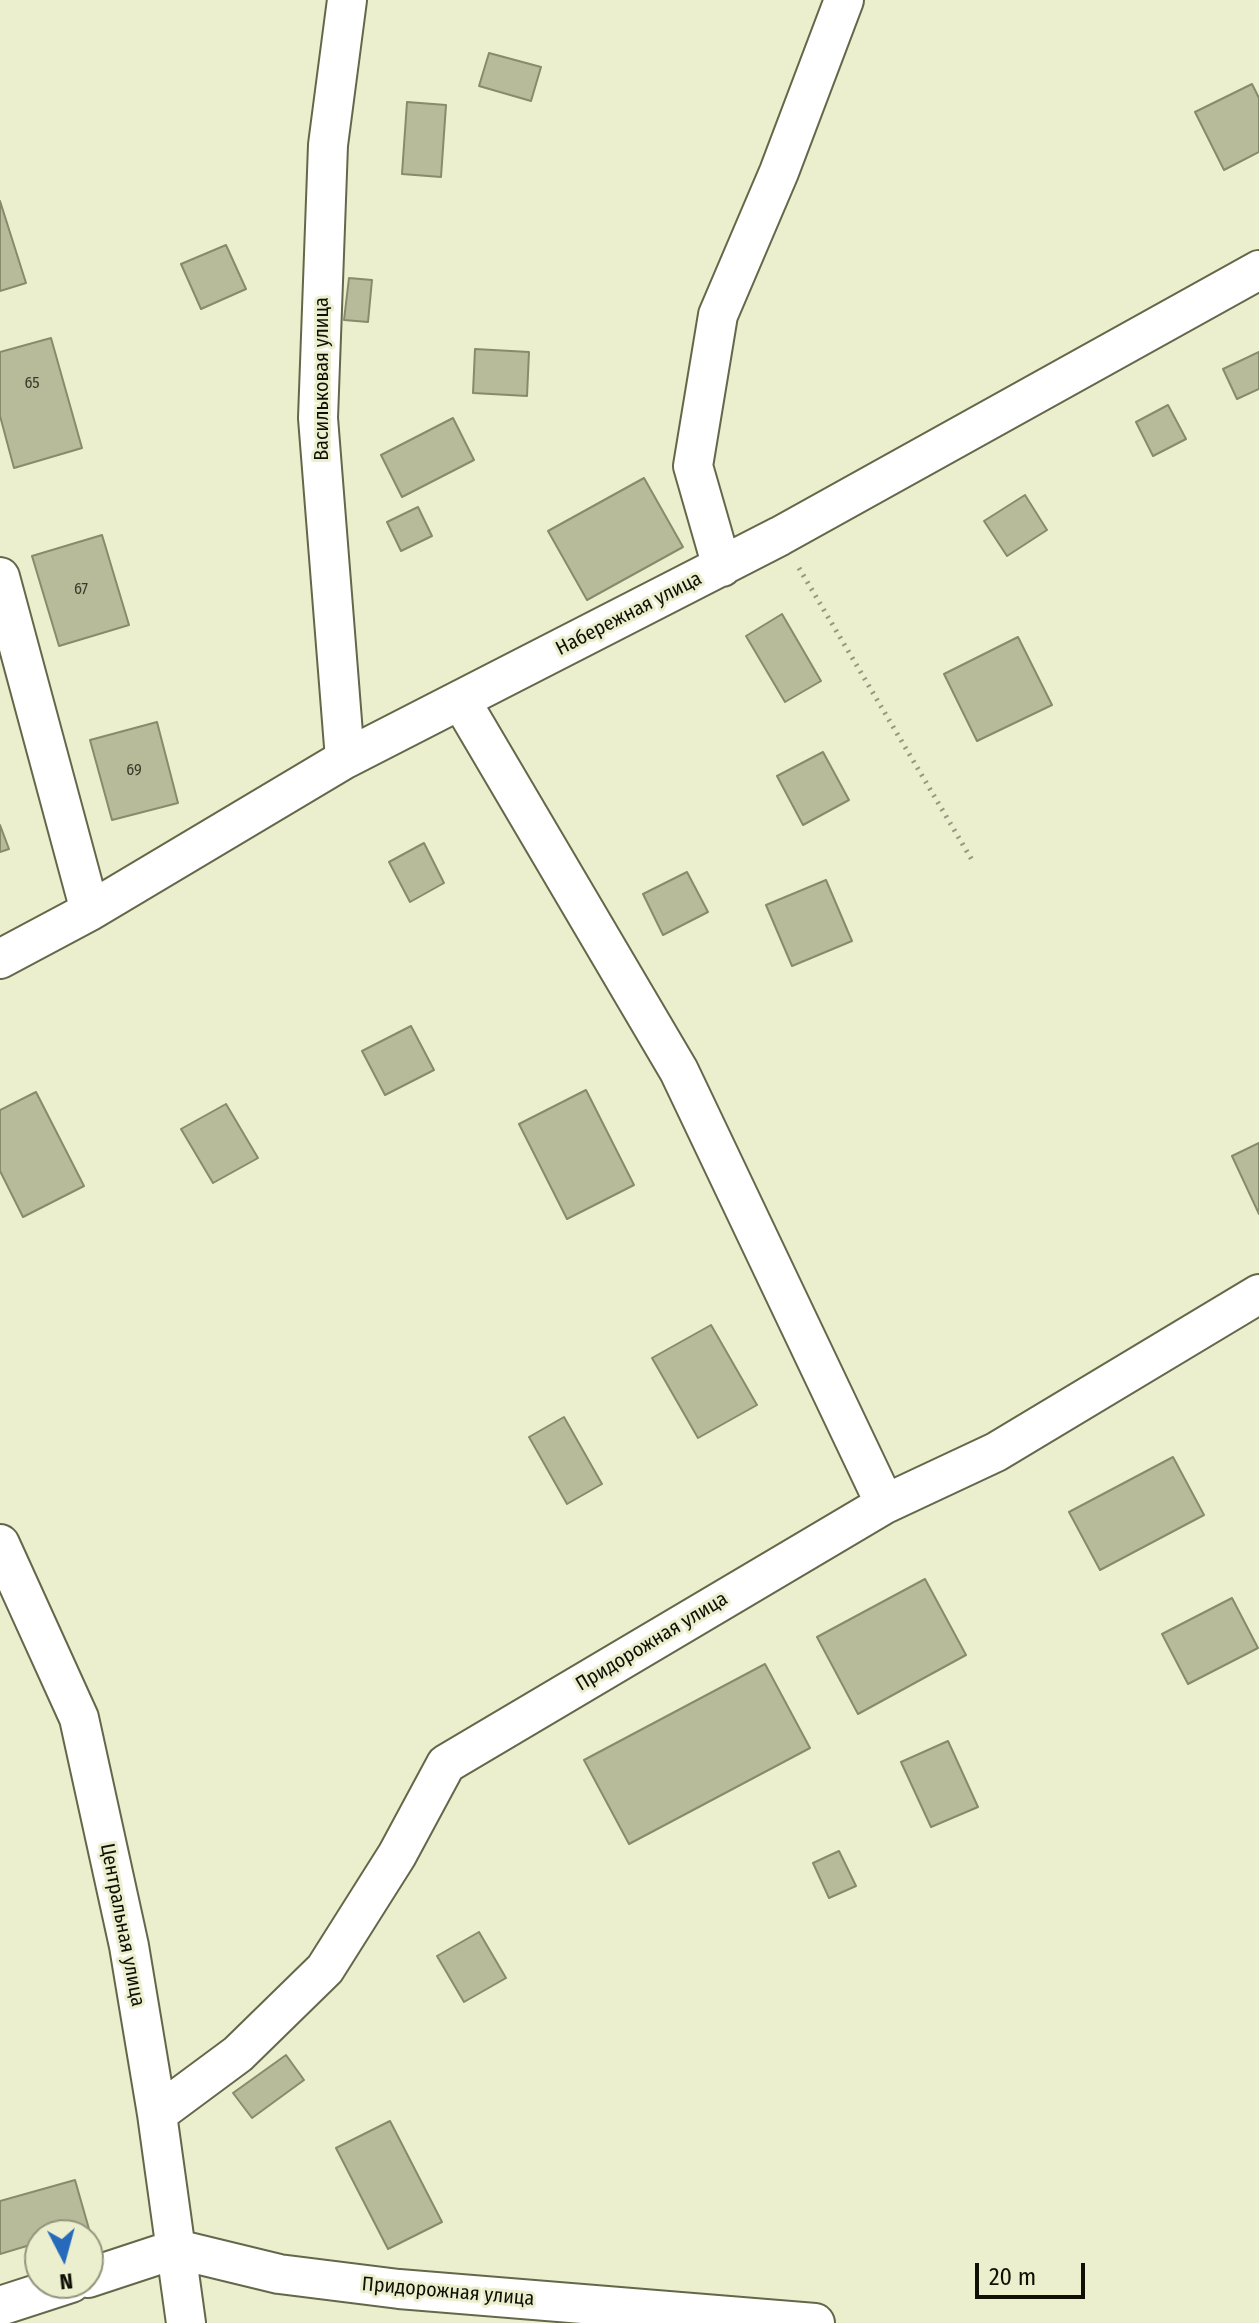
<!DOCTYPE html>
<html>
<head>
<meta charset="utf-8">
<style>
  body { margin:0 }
  #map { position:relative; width:1259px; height:2323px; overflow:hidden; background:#ebefcd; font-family:"Fira Sans Condensed",sans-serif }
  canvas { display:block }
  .north { position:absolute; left:24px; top:2219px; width:80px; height:80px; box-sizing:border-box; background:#ebefcd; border:2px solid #93967d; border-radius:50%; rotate:174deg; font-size:22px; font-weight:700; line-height:32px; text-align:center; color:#0f1005 }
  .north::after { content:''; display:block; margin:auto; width:28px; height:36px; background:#2769ba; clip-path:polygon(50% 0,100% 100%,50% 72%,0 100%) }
  .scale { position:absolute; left:975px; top:2263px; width:110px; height:36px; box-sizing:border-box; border:4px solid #0f1005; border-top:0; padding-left:10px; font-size:24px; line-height:28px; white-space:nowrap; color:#0f1005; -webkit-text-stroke:6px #ebefcd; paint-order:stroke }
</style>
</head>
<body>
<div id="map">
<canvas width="1259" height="2323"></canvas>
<div class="north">N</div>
<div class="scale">20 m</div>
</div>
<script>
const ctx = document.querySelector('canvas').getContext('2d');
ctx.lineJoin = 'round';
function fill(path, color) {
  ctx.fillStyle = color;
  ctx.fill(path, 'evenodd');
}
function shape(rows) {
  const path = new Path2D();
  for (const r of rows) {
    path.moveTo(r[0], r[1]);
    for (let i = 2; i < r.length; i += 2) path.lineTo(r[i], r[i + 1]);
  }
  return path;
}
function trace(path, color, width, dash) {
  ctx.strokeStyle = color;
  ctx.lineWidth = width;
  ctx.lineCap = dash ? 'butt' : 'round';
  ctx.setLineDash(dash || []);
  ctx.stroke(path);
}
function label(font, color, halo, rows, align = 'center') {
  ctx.font = font + ' "Fira Sans Condensed",sans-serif';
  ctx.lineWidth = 6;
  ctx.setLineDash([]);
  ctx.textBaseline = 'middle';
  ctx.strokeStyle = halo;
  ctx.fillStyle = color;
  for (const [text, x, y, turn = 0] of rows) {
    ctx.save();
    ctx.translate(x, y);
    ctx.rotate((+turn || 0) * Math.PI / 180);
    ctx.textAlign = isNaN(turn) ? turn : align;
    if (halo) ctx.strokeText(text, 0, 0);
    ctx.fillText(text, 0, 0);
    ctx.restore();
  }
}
const building = shape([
  [489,53,541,67,531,101,479,86,489,53],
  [1252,84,1259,98,1259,152,1224,170,1195,112,1252,84],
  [407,102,446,105,441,177,402,174,407,102],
  [0,201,26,283,0,291,0,201],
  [226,245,246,289,201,309,181,264,226,245],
  [349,278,372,280,368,322,344,320,349,278],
  [51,338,82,448,14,468,0,416,0,352,51,338],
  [475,349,529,352,527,396,473,393,475,349],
  [1259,352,1259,389,1237,399,1223,369,1259,352],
  [1168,405,1186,439,1153,456,1136,422,1168,405],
  [453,418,474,460,402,497,381,455,453,418],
  [644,478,683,547,587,600,548,531,644,478],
  [1025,495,1047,530,1007,556,984,521,1025,495],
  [418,507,432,536,401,551,387,522,418,507],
  [102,535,129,625,59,646,32,556,102,535],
  [782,614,821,681,785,702,746,636,782,614],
  [1018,637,1052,705,977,741,944,674,1018,637],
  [157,722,178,803,112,820,90,740,157,722],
  [823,752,849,800,803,825,777,776,823,752],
  [0,825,9,849,0,852,0,825],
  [424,843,444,883,410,902,389,862,424,843],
  [687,872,708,912,663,935,643,894,687,872],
  [826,880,852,941,792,966,766,905,826,880],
  [411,1026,434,1070,385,1095,362,1051,411,1026],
  [586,1090,634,1185,567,1219,519,1124,586,1090],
  [36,1092,84,1186,23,1217,0,1171,0,1110,36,1092],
  [226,1104,258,1158,213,1183,181,1129,226,1104],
  [1259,1143,1259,1214,1232,1156,1259,1143],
  [711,1325,757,1405,698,1438,652,1358,711,1325],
  [564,1417,602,1484,567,1504,529,1437,564,1417],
  [1173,1457,1204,1515,1100,1570,1069,1512,1173,1457],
  [925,1579,966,1655,858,1714,817,1637,925,1579],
  [1232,1598,1258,1648,1188,1684,1162,1634,1232,1598],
  [765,1664,810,1748,629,1844,584,1760,765,1664],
  [948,1741,978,1807,931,1827,901,1762,948,1741],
  [839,1851,856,1886,829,1898,813,1863,839,1851],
  [479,1932,506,1978,464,2002,437,1956,479,1932],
  [286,2055,304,2080,252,2118,233,2093,286,2055],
  [390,2121,442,2222,388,2249,336,2148,390,2121],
  [75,2180,89,2229,67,2235,40,2235,40,2242,0,2254,0,2201,75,2180]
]);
const path = shape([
  [799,568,972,860]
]);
const minor = shape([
  [722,567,693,466,718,315,779,172,844,0],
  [0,577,90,911],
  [461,701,679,1071,885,1504],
  [345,759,318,418,328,145,347,0],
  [0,959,90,911,345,759,780,536,1259,270],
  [0,1544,79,1718,129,1946,157,2114,186,2323],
  [157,2114,238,2054,325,1969,397,1855,446,1764,885,1504,996,1452,1259,1294],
  [88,2278,176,2249,279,2274,399,2289,815,2323],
  [0,2306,71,2283]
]);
const numberNames = [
  ["65",32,384],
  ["67",81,590],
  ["69",134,771]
];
const streetNames = [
  ["Васильковая улица",322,379,-90],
  ["Набережная улица",629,614,-27],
  ["Придорожная улица",652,1642,-31],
  ["Центральная улица",122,1925,79],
  ["Придорожная улица",448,2292,5]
];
fill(building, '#b8bb9a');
trace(building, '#878a6b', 2);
trace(minor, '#65674a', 42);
trace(path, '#969980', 5, [2, 6]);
trace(minor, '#fff', 38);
label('16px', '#393b2a', null, numberNames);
label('20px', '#0f1005', '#ebefcd', streetNames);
</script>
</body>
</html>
